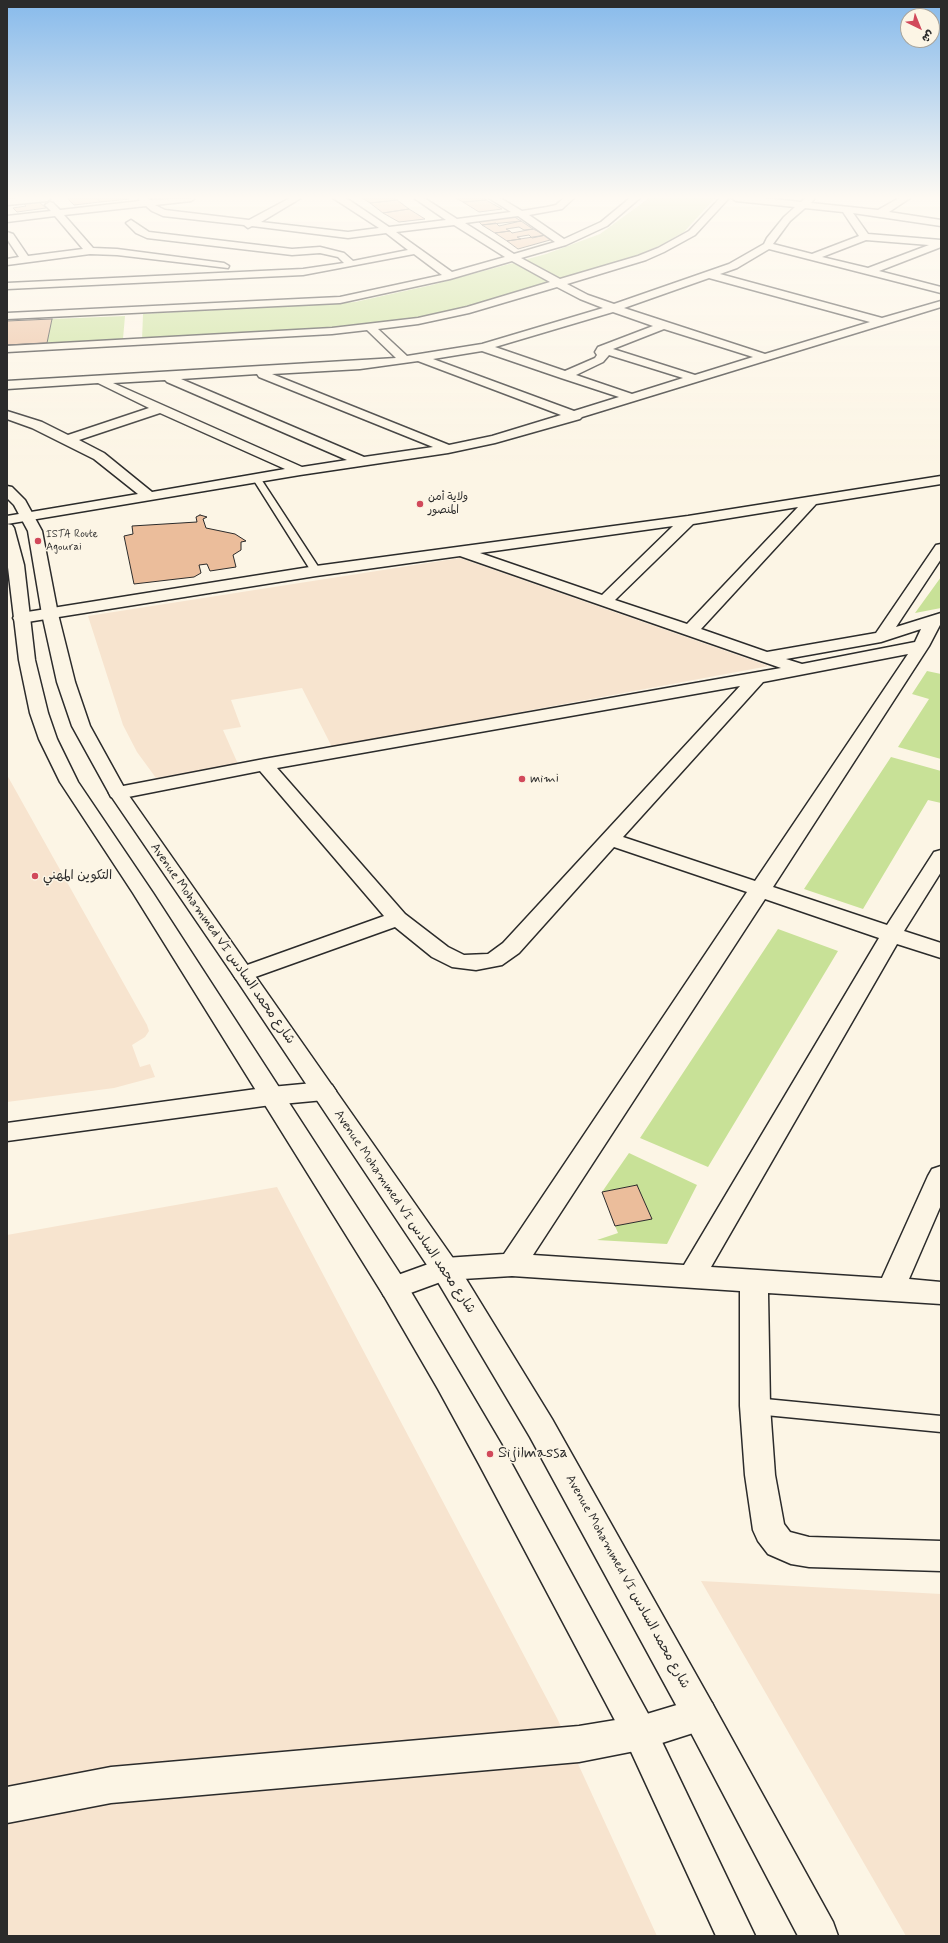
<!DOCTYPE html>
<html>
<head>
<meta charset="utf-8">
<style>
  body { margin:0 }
  #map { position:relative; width:948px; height:1943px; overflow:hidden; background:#fcf5e5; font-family:Mynerve,"Playpen Sans Arabic",sans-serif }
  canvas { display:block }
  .frame { position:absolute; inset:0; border:8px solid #2b2b2b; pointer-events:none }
  .north { position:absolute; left:900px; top:8px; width:40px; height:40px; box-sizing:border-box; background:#fcf5e5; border:1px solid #a8a49b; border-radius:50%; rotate:137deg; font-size:11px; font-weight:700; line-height:16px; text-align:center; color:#2b2b2b }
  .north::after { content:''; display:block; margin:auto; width:14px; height:18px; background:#d1495b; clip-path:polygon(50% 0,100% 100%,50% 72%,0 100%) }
</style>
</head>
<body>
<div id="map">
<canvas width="948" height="1943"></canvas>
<div class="frame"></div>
<div class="north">ش</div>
</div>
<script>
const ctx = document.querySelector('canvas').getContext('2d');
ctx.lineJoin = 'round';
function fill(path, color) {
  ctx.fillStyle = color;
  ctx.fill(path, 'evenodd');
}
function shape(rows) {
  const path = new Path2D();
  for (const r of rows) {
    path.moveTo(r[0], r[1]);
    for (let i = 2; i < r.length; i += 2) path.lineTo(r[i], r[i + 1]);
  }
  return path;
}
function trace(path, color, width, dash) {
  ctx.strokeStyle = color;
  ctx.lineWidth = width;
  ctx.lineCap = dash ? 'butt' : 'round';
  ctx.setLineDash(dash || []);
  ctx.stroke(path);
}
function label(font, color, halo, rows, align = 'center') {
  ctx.font = font + ' Mynerve,"Playpen Sans Arabic",sans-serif';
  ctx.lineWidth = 3;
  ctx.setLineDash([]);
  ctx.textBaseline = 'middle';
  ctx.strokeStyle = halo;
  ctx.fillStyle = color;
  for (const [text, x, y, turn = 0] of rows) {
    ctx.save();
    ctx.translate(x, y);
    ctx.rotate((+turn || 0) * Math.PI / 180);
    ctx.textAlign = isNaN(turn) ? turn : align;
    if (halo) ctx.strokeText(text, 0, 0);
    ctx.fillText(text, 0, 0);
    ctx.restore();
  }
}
const built = shape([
  [460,558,769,666,332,747,302,688,231,700,241,727,223,730,238,764,156,778,137,752,123,725,88,616],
  [7,775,147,1025,149,1031,145,1037,132,1045,140,1067,150,1064,155,1077,114,1088,7,1102],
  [277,1187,557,1718,657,1936,7,1936,7,1235],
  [701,1581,941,1594,941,1936,906,1936]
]);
const green = shape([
  [649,198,715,198,684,232,661,245,633,257,464,307,412,319,330,328,142,340,143,314,355,302,432,285,546,254,600,234],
  [125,316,123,339,47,343,52,319],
  [941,577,941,608,915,613],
  [927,671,941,674,941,759,898,747,929,699,912,694],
  [891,757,941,771,941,803,928,800,863,909,804,889],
  [778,929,838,951,708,1167,640,1138],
  [629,1153,697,1185,667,1244,597,1240,618,1233,615,1226,652,1219,637,1185,602,1192]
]);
const building = shape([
  [67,198,97,198,100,202,74,205,67,198],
  [97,198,128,198,129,199,100,202,97,198],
  [362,198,395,198,397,200,370,203,362,198],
  [456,198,483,198,486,200,463,202,456,198],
  [397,200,409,209,383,213,370,203,397,200],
  [486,200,502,209,479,212,463,202,486,200],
  [38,201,46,208,17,212,13,208,26,206,23,203,38,201],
  [409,209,425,219,399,222,383,213,409,209],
  [513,216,521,221,482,225,478,221,513,216],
  [521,221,533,229,524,230,519,227,506,229,510,231,495,233,482,225,496,223,499,226,521,221],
  [533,229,546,235,532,238,529,235,517,237,521,239,507,241,495,233,510,231,512,233,533,229],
  [546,235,550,240,518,249,507,241,546,235],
  [52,319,47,343,7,345,7,321,52,319],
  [200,515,207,517,203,519,206,528,235,534,246,541,241,542,241,550,233,555,236,567,210,571,207,564,199,565,201,573,194,577,134,584,124,536,133,534,132,526,197,522,196,517,200,515],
  [637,1185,652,1219,615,1226,602,1192,637,1185]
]);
const service = shape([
  [254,477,257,477,261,479,321,571,319,573,313,573,311,571,253,479,254,477],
  [755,1398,941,1416,941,1432,755,1414,749,1411,746,1406,749,1401,755,1398]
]);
const minor = shape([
  [138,198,148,198,150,200,195,198,191,201,155,205,165,210,249,220,290,198,301,198,261,222,348,232,379,228,333,198,345,198,349,200,389,227,446,220,414,198,424,198,457,219,511,212,489,198,500,198,522,211,547,207,556,205,564,198,574,198,562,209,529,215,564,239,601,222,630,198,640,198,607,226,566,245,521,258,560,279,638,256,658,248,689,231,720,198,729,198,695,235,664,252,646,260,567,284,588,295,614,304,729,264,764,244,767,238,784,217,795,207,736,201,732,198,764,198,801,202,805,198,815,198,811,203,878,210,899,198,910,198,889,212,941,220,941,226,853,213,868,234,941,240,941,247,879,271,941,287,941,293,769,249,737,268,720,274,882,318,941,301,941,307,582,417,580,419,495,443,448,453,300,475,7,524,7,516,138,494,94,459,32,428,7,419,7,411,42,422,68,435,149,408,98,383,7,389,7,381,396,358,367,330,332,334,7,352,7,346,332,328,418,318,467,307,550,282,512,261,450,279,340,303,7,319,7,313,340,297,442,275,414,254,303,275,7,289,7,283,303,269,344,263,338,257,320,253,292,255,147,238,136,233,126,223,131,220,149,232,292,249,320,247,344,253,353,261,408,250,386,233,348,238,252,226,248,228,244,225,163,216,152,211,146,206,64,215,93,248,117,249,224,263,229,266,228,268,117,255,90,254,7,265,7,259,19,257,7,239,7,232,13,234,28,256,83,249,55,216,7,222,7,216,51,211,45,205,50,202,53,203,60,210,140,201,138,198],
  [805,208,843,212,859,236,812,254,773,244,790,221,805,208],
  [518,216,555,242,514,254,465,223,518,216],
  [454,225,505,257,452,272,396,232,454,225],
  [866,240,929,245,868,268,822,257,866,240],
  [709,278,870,322,765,354,624,308,709,278],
  [557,287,580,299,603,308,482,344,407,356,378,329,418,324,469,313,557,287],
  [613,312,653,326,598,347,595,352,597,355,595,358,565,371,495,347,613,312],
  [664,329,753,357,695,375,613,349,664,329],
  [482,351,561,378,619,397,574,411,433,359,482,351],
  [609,355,683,378,632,394,576,375,603,362,609,355],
  [418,361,561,415,492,436,449,445,272,374,360,369,418,361],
  [257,374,259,377,433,447,364,457,181,379,257,374],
  [165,380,167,382,347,460,302,467,113,383,165,380],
  [160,413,285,469,152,492,104,453,79,440,160,413],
  [941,476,941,484,816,504,701,629,767,652,876,633,936,545,941,544,941,559,896,627,941,613,941,623,929,646,773,887,887,925,934,852,941,850,941,872,904,931,941,943,941,958,897,944,711,1267,882,1278,928,1176,932,1169,941,1166,941,1205,909,1279,941,1282,941,1304,768,1293,770,1406,775,1475,784,1524,790,1532,809,1537,941,1541,941,1571,809,1567,791,1564,768,1554,758,1541,753,1530,745,1475,740,1406,740,1291,512,1276,446,1280,394,1299,384,1296,380,1288,384,1280,445,1258,504,1254,747,892,614,847,519,953,502,965,476,970,452,967,432,957,395,927,244,981,236,979,233,974,236,969,384,916,260,771,118,799,111,797,109,793,111,789,118,787,264,759,781,668,460,556,316,576,21,623,15,621,13,618,15,615,21,613,316,566,688,516,941,476],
  [798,507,687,624,615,600,693,524,798,507],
  [673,526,602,595,480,553,673,526],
  [921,629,915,642,802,664,786,659,881,642,921,629],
  [908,654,755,881,623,837,763,682,908,654],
  [740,686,503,943,488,954,464,955,448,947,405,914,277,768,740,686],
  [765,899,879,938,684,1265,533,1255,765,899],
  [324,1082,332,1085,336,1091,332,1097,324,1100,271,1105,7,1141,7,1123,271,1087,324,1082],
  [700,1698,712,1703,717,1715,712,1727,640,1750,579,1762,111,1803,7,1823,7,1787,111,1767,579,1726,640,1716,700,1698]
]);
const tertiary = shape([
  [18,198,51,198,47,201,7,205,7,199,18,198]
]);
const secondary = shape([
  [7,486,12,487,25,500,42,531,58,614,75,682,90,726,127,793,455,1261,552,1419,712,1703,833,1922,838,1936,798,1936,688,1727,530,1437,435,1277,236,979,109,793,72,726,57,682,42,614,28,531,14,505,7,498,7,486],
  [7,524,12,525,14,528,24,565,35,660,48,713,57,739,78,782,153,893,404,1280,458,1371,501,1444,652,1721,755,1936,716,1936,628,1745,479,1464,438,1389,384,1296,133,893,60,782,39,739,30,713,19,660,7,559,7,524]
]);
const markers = [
  [420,504,4,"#d1495b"],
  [38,541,4,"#d1495b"],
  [522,779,4,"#d1495b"],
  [35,876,4,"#d1495b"],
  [490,1454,4,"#d1495b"]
];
const farPoinames = [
  ["ولاية أمن",428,498],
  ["المنصور",428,511],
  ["ISTA Route",46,535],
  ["Agourai",46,548]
];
const poiNames = [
  ["mimi",530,779],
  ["التكوين المهني",43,876]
];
const streetNames = [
  ["Avenue Mohammed VI شارع محمد السادس",222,944,55],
  ["Avenue Mohammed VI شارع محمد السادس",404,1212,56],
  ["Avenue Mohammed VI شارع محمد السادس",627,1582,61]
];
const nearPoinames = [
  ["Sijilmassa",498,1454]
];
fill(built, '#f7e4cf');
fill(green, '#c8e197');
fill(building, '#ebbd9b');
trace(building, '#2b2b2b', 1);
trace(service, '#2b2b2b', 3);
trace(minor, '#2b2b2b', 3);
trace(tertiary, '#2b2b2b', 3);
trace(secondary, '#2b2b2b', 3);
fill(service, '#fcf5e5');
fill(minor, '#fcf5e5');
fill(tertiary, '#fcf5e5');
fill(secondary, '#fcf5e5');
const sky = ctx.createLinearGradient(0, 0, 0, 470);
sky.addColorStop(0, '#87baeb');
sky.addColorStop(0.42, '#fefaf3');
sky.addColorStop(1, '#fefaf300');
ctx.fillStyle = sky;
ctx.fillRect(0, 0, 948, 470);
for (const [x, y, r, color] of markers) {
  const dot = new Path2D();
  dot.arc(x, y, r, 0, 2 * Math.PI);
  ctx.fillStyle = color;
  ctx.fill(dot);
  trace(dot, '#fcf5e5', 1.5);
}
label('11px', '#2b2b2b', '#fcf5e5', farPoinames, 'left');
label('13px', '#2b2b2b', '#fcf5e5', poiNames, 'left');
label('13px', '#2b2b2b', '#fcf5e5', streetNames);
label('16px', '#2b2b2b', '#fcf5e5', nearPoinames, 'left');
</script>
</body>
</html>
